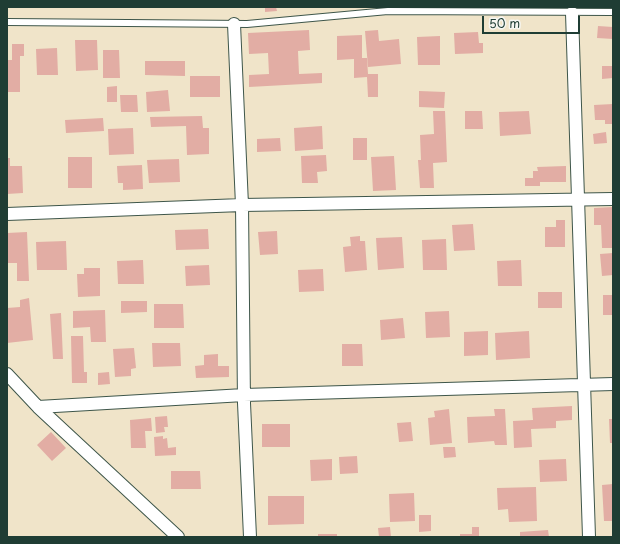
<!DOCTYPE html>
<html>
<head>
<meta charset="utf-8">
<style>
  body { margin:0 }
  #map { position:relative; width:620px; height:544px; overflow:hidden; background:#f0e4c9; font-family:"Playpen Sans",sans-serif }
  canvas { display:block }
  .frame { position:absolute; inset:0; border:8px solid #1f3d34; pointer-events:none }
  .scale { position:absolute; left:482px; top:16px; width:98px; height:18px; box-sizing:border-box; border:2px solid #1f3d34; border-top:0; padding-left:5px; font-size:12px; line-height:14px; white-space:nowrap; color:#1f3d34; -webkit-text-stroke:3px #f6f6f2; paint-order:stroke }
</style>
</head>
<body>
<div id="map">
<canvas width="620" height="544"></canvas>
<div class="frame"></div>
<div class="scale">50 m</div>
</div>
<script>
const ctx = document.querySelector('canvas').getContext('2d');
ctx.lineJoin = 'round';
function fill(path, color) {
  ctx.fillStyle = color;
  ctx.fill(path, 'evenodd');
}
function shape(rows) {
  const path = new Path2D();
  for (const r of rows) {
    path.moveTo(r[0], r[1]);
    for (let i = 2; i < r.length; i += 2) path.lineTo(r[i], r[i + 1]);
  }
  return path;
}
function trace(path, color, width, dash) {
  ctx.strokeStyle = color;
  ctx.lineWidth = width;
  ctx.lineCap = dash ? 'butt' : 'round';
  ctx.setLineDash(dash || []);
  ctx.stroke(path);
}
const building = shape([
  [265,7,276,7,277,11,265,12],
  [598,26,613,27,613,39,597,38],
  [309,30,310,50,298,51,299,74,322,73,322,83,249,87,249,75,269,74,268,53,249,54,248,33],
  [378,30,379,41,399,39,401,64,368,67,365,31],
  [478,32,479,43,483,43,483,53,455,54,454,33],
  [362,35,362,58,367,58,368,74,378,74,378,97,368,97,367,77,354,78,354,59,337,60,337,36],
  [440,36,440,65,418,65,417,37],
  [75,40,97,40,98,70,76,71],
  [12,44,24,44,24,56,20,56,20,92,7,92,7,60,12,60],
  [57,48,58,75,37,75,36,49],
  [103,50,119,50,120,78,103,78],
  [145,61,185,61,185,76,145,75],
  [602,66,613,66,613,78,602,79],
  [190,76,220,76,220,97,190,97],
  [117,86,117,102,107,102,107,87],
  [168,90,170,111,147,112,146,92],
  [419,91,445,92,444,108,419,107],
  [120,95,137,95,138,112,121,112],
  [613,104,613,124,605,124,605,120,595,120,594,105],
  [433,111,445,111,447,162,433,163,434,188,420,188,418,160,421,160,420,135,434,134],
  [465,111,482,111,483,129,465,129],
  [529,111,531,134,500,136,499,112],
  [202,116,203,128,209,128,209,154,187,155,186,126,151,127,150,117],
  [103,118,104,131,66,133,65,120],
  [322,126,323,149,295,151,294,128],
  [133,128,134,154,109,155,108,129],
  [606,132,607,143,594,144,593,134],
  [280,138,281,151,257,152,257,139],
  [353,138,367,138,367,160,353,160],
  [326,155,327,171,317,172,318,183,302,183,301,156],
  [394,156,396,190,373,191,371,157],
  [68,157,92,157,92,188,68,188],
  [7,158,10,158,10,166,22,166,23,193,7,194],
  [179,159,180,182,149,183,147,160],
  [142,165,143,189,123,190,123,183,118,183,117,166],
  [566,166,566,182,540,182,540,186,525,186,525,178,533,178,533,171,538,171,537,167],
  [613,207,613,248,602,248,601,225,594,225,594,208],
  [556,220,565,220,565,247,545,247,545,227,556,227],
  [473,224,475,250,454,251,452,225],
  [208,229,209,249,176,250,175,230],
  [277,231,278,254,260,255,258,232],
  [27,232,29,281,17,281,17,263,8,263,7,233],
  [360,236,360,241,365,241,367,270,345,272,343,247,351,246,350,237],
  [402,237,404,268,378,270,376,238],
  [446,239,447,270,423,270,422,240],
  [66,241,67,270,37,270,36,242],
  [613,253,613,275,602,276,600,254],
  [143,260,144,284,118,284,117,261],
  [521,260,522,286,498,286,497,261],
  [209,265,210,285,186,286,185,266],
  [84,268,100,268,100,296,78,297,77,274,84,274],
  [323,269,324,291,299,292,298,270],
  [538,292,562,292,562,308,538,308],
  [603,295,613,295,613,315,603,315],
  [29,298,33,340,7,343,7,308,20,307,20,300],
  [121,301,147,301,147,312,121,313],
  [154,304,183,304,184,328,154,328],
  [105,310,106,342,91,342,90,327,73,328,73,311],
  [449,311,450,337,426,338,425,312],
  [61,313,63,359,53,359,50,314],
  [403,318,405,338,381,340,380,320],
  [488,331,488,355,464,356,464,332],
  [529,331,530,358,496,360,495,333],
  [71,336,83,336,84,372,87,372,87,383,72,383],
  [152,343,180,343,181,366,153,367],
  [342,344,362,344,363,366,342,366],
  [134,348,136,368,131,369,131,376,115,377,113,349],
  [218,354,218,366,229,366,229,377,196,378,195,366,204,365,204,355],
  [109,372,110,384,98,385,98,373],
  [572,406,572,420,556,421,556,428,531,429,532,447,514,448,513,421,533,420,532,408],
  [449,409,452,443,430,445,428,418,435,417,434,411],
  [494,409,505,409,507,445,495,445,494,441,468,443,467,417,495,416],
  [167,416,168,427,164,427,165,432,156,433,155,417],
  [151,418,152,431,145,431,146,448,131,448,130,420],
  [609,419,613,419,613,443,610,443],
  [411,422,413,441,399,442,397,423],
  [262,424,290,424,290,447,262,447],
  [51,432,66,448,52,461,37,445],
  [163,436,163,439,167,438,168,448,176,447,176,455,155,456,154,437],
  [443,447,455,447,456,457,444,458],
  [357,456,358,473,340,474,339,457],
  [332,459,332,480,311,481,310,460],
  [566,459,567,481,540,482,539,460],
  [171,471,200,471,201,489,171,489],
  [613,484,613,521,604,521,602,485],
  [536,487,537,521,509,522,508,509,498,510,497,488],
  [414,493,415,521,390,522,389,494],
  [268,496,304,496,304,524,268,525],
  [419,515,431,515,431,531,419,532],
  [390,527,391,537,379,537,378,528],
  [472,527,479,527,479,537,460,537,460,534,472,534],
  [548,530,549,537,520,537,520,532],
  [318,534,337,534,337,537,318,537]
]);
const lane = shape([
  [7,22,247,24,388,11,613,12]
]);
const street = shape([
  [572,13,589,537],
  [234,24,242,205,244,403,250,537],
  [7,214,242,205,613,199],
  [7,374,38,407,178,537],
  [38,407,244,395,613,384]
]);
fill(building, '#e2ada4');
trace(lane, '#3e564a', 8);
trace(street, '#3e564a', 14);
trace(lane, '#fff', 6);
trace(street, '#fff', 12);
</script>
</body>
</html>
